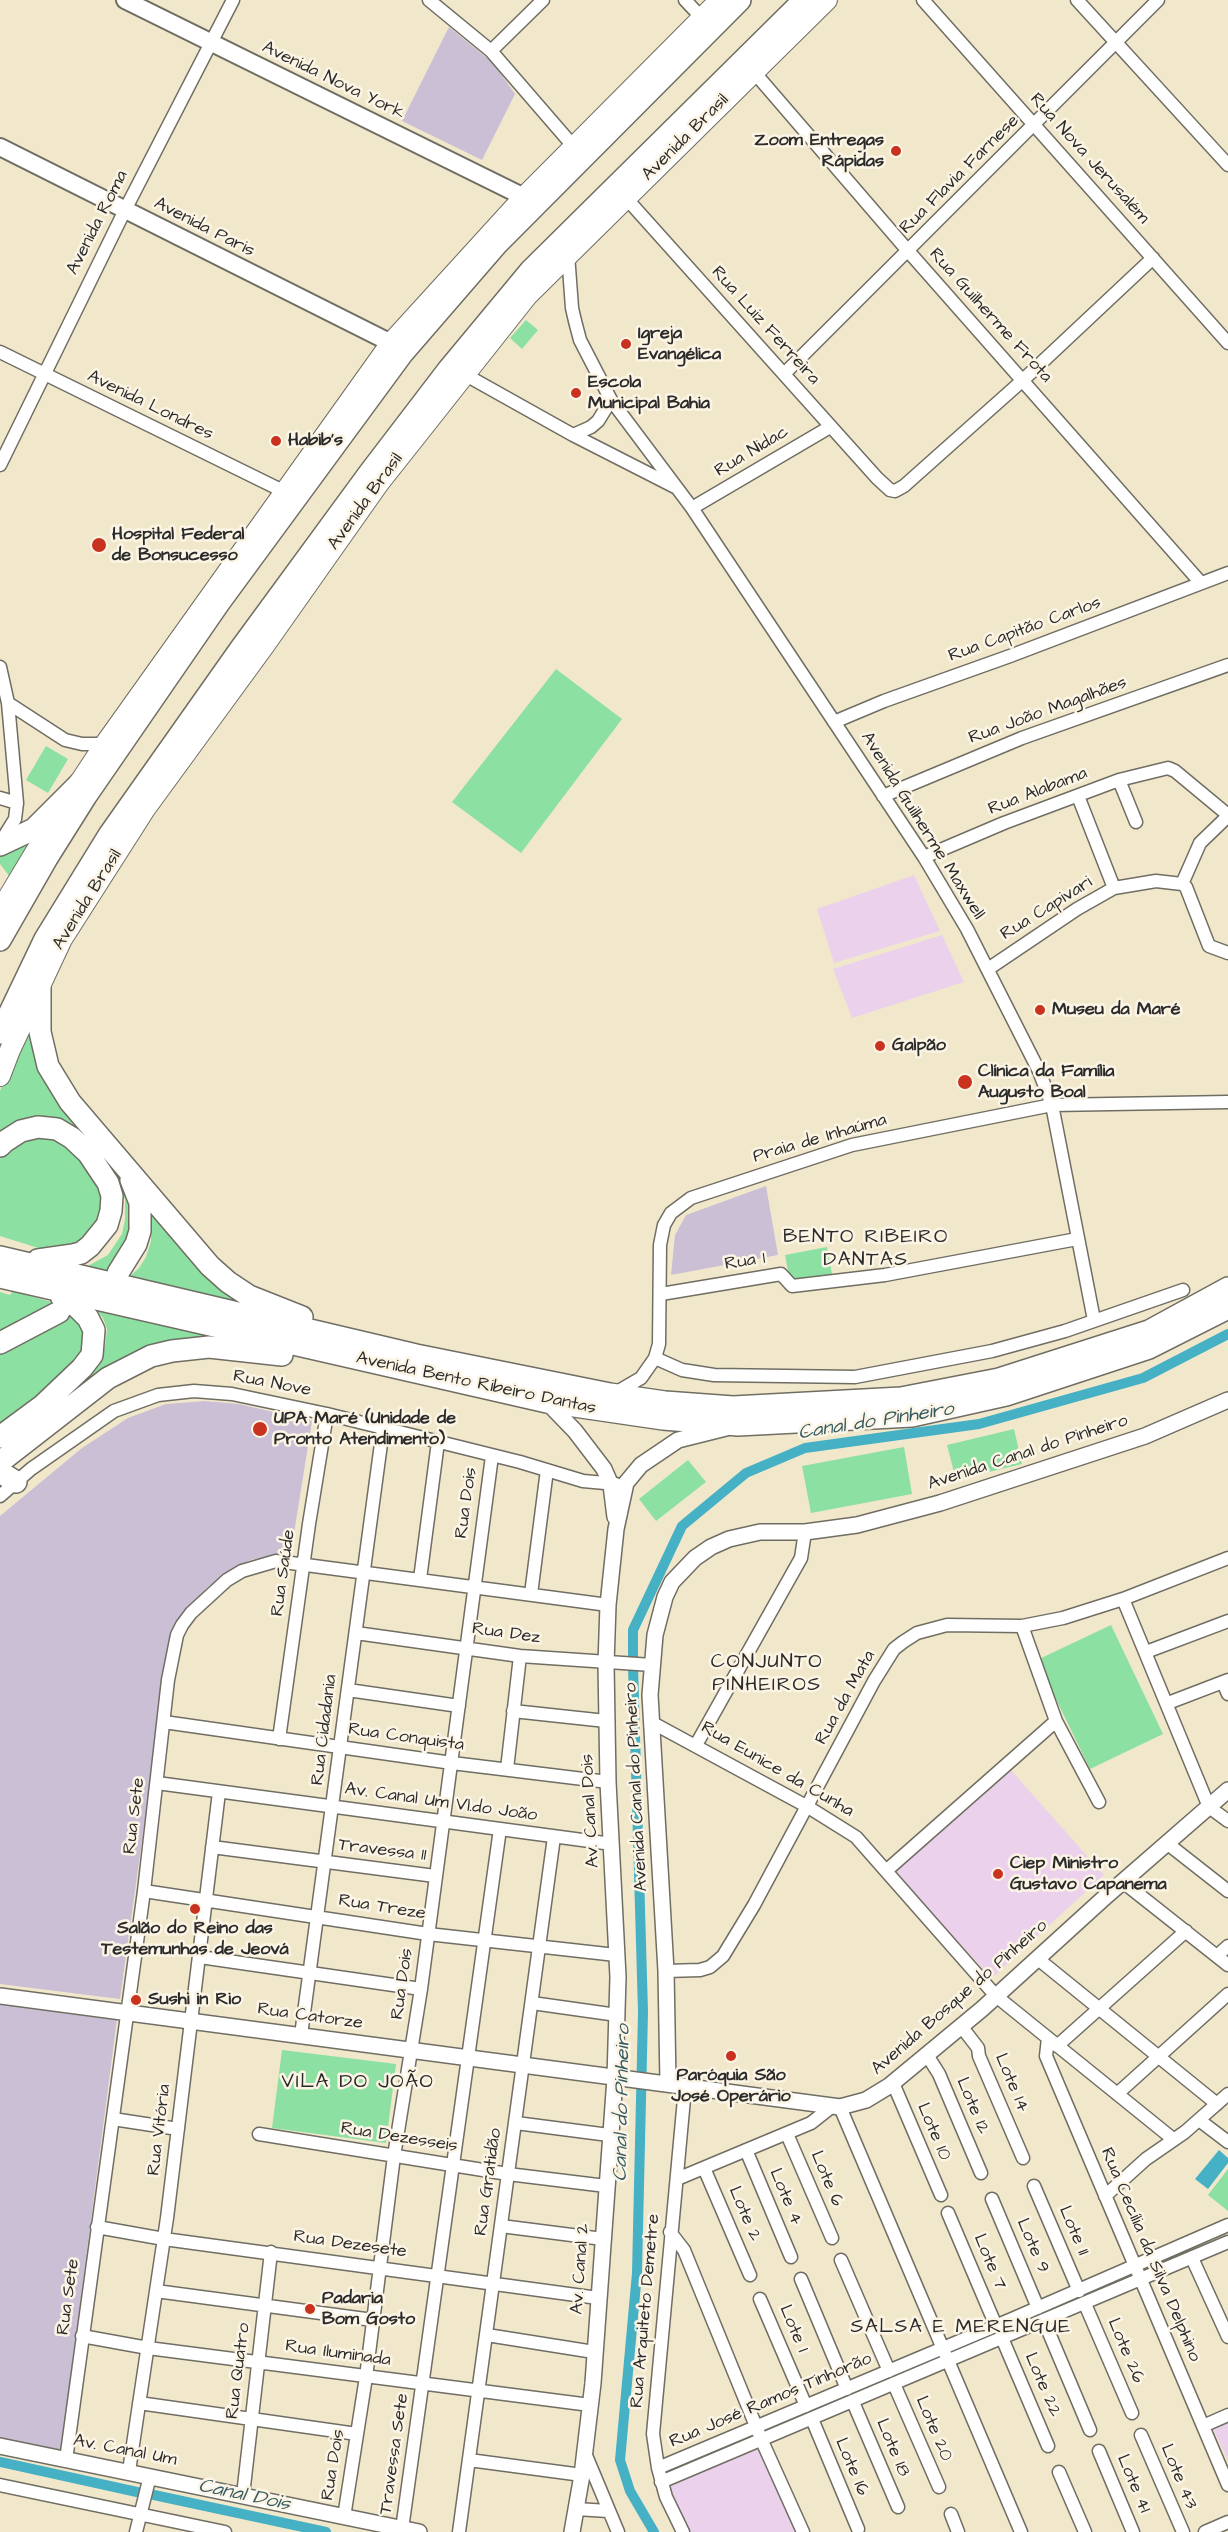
<!DOCTYPE html>
<html>
<head>
<meta charset="utf-8">
<style>
  body { margin:0 }
  canvas { display:block; background:#f1e8cc }
</style>
</head>
<body>
<canvas width="1228" height="2532"></canvas>
<script>
const ctx = document.querySelector('canvas').getContext('2d');
ctx.lineJoin = 'round';
function fill(path, color) {
  ctx.fillStyle = color;
  ctx.fill(path, 'evenodd');
}
function shape(rows) {
  const path = new Path2D();
  for (const r of rows) {
    path.moveTo(r[0], r[1]);
    for (let i = 2; i < r.length; i += 2) path.lineTo(r[i], r[i + 1]);
  }
  return path;
}
function trace(path, color, width, dash) {
  ctx.strokeStyle = color;
  ctx.lineWidth = width;
  ctx.lineCap = dash ? 'butt' : 'round';
  ctx.setLineDash(dash || []);
  ctx.stroke(path);
}
function label(font, color, halo, rows, align = 'center') {
  ctx.font = font + ' "Architects Daughter",sans-serif';
  ctx.lineWidth = 5;
  ctx.setLineDash([]);
  ctx.textBaseline = 'middle';
  ctx.strokeStyle = halo;
  ctx.fillStyle = color;
  for (const [text, x, y, turn = 0] of rows) {
    ctx.save();
    ctx.translate(x, y);
    ctx.rotate((+turn || 0) * Math.PI / 180);
    ctx.textAlign = isNaN(turn) ? turn : align;
    if (halo) ctx.strokeText(text, 0, 0);
    ctx.fillText(text, 0, 0);
    ctx.restore();
  }
}
const built = shape([
  [914,875,940,931,834,963,817,909],
  [942,935,964,982,852,1018,833,969],
  [1010,1769,1104,1875,992,1978,893,1872],
  [1228,2423,1228,2460,1213,2429],
  [760,2448,797,2532,689,2532,672,2500,668,2487]
]);
const industrial = shape([
  [449,27,493,63,515,94,482,160,402,121],
  [766,1186,778,1255,671,1275,675,1235,686,1215],
  [205,1401,239,1404,312,1421,291,1552,250,1560,209,1586,186,1610,169,1645,120,1999,0,1984,0,1516,82,1448,128,1418,166,1404],
  [0,2003,117,2019,61,2451,0,2438]
]);
const green = shape([
  [526,320,538,330,522,349,510,338],
  [556,669,622,719,521,853,452,802],
  [46,746,68,759,48,793,26,780],
  [30,842,10,877,0,864,0,854],
  [35,1005,36,1033,123,1175,138,1221,110,1271,88,1266,108,1255,122,1234,125,1219,125,1200,120,1183,109,1164,94,1145,66,1122,47,1116,32,1118,0,1135,0,1091,16,1045],
  [38,1132,72,1142,109,1199,91,1240,51,1252,0,1236,0,1159,8,1145],
  [149,1203,277,1314,128,1278,139,1268,146,1257,151,1241,152,1217],
  [827,1247,832,1274,790,1281,785,1255],
  [13,1291,55,1303,0,1336,0,1292,10,1295],
  [107,1308,227,1340,166,1346,0,1454,0,1445,96,1364,105,1347,107,1329,103,1318,97,1311],
  [76,1312,90,1348,0,1431,0,1351],
  [1014,1429,1022,1464,956,1480,947,1445],
  [904,1447,912,1494,811,1513,802,1466],
  [688,1460,706,1482,656,1521,639,1499],
  [1111,1625,1163,1734,1090,1769,1037,1660],
  [282,2050,396,2064,386,2143,272,2128],
  [1228,2169,1228,2211,1208,2195]
]);
const water = shape([
  [1219,2150,1228,2158,1228,2163,1208,2189,1195,2179]
]);
const canal = shape([
  [633,1662,633,1630,682,1526,746,1473,805,1448,979,1424,1143,1378,1228,1334],
  [633,1666,643,2012,637,2273,620,2460,630,2491,654,2532],
  [0,2462,137,2492],
  [154,2495,326,2532]
]);
const minor = shape([
  [429,0,491,51,574,147],
  [685,0,702,18],
  [923,0,1228,343],
  [1077,0,1228,165],
  [491,51,543,0],
  [754,72,909,252,1201,583],
  [626,198,877,478,890,490,895,491,904,486,1023,380,1153,258],
  [568,254,572,308,575,321,580,340,611,400,692,508,924,857,967,929,1039,1071,1052,1105,1094,1320],
  [0,352,285,492],
  [785,373,1158,0],
  [464,374,573,435,675,487],
  [573,435,591,427,598,421,611,400],
  [0,465,125,210,233,0],
  [692,508,830,427],
  [0,667,8,703,17,803,15,819,0,843],
  [8,703,65,740,82,744,105,744],
  [834,722,884,701,1010,656,1228,573],
  [1119,780,1136,822],
  [883,796,1022,738,1228,665],
  [1078,796,1114,888],
  [0,798,17,803],
  [924,857,1004,823,1119,780,1168,768,1175,771,1228,815],
  [1182,884,1200,843,1228,816],
  [988,969,1077,909,1114,888,1156,881,1182,884,1186,887,1209,946,1228,953],
  [661,1294,781,1274,792,1286,885,1275,1077,1239],
  [655,1358,682,1370,714,1375,855,1377,992,1351,1065,1331,1183,1290],
  [617,1392,641,1378,655,1358,659,1344,660,1245,664,1225,671,1213,691,1198,852,1145,1052,1105,1228,1102],
  [0,1496,31,1469,114,1411,158,1395,194,1391,232,1394,327,1414,520,1462,583,1481,616,1484],
  [420,1579,438,1442],
  [531,1594,547,1470],
  [1123,1599,1209,1807,1228,1821],
  [356,1633,520,1656,652,1665],
  [1146,1652,1228,1621],
  [1223,1682,1228,1694],
  [348,1690,459,1706],
  [1168,1703,1228,1680],
  [513,1711,606,1721],
  [1056,1721,1099,1802],
  [164,1722,452,1763,608,1782],
  [651,1722,808,1807,856,1837,996,1996,1173,2139],
  [279,1739,309,1524,327,1414],
  [696,1745,801,1558,805,1532],
  [507,1769,520,1656],
  [157,1783,612,1844],
  [1168,1844,1228,1891],
  [212,1847,435,1876],
  [887,1870,1056,1721,1022,1626],
  [1123,1882,1228,1965],
  [144,1891,428,1934,616,1955],
  [1217,1956,1228,1946],
  [200,1957,421,1989],
  [1038,1959,1217,2104],
  [666,1971,700,1970,710,1967,723,1956,754,1905,874,1681,894,1649,903,1642,917,1633,947,1625,1022,1626,1063,1618,1123,1599,1228,1558],
  [532,2003,617,2015],
  [961,2026,978,2048,979,2056,1023,2158],
  [301,2035,383,1429],
  [1048,2038,1046,2056,1228,2485],
  [1057,2046,1186,1931],
  [927,2055,939,2074,981,2173],
  [893,2083,941,2195],
  [1117,2094,1228,1994],
  [840,2107,1021,2532],
  [113,2119,178,2129],
  [1199,2120,1228,2142],
  [516,2123,609,2135],
  [259,2134,508,2174,606,2186],
  [787,2134,832,2238],
  [746,2150,791,2257],
  [704,2168,750,2275],
  [677,2179,811,2123,830,2108],
  [1034,2186,1079,2291],
  [1105,2196,1146,2159,1185,2132,1228,2094],
  [992,2199,1038,2308],
  [948,2213,996,2326],
  [501,2226,603,2239],
  [97,2227,164,2239,598,2298],
  [670,2232,684,2250,762,2441,803,2532],
  [1192,2258,1228,2337],
  [841,2260,889,2371],
  [801,2279,847,2389],
  [156,2291,373,2320],
  [760,2299,806,2406],
  [1085,2304,1132,2413],
  [1044,2321,1090,2430],
  [487,2335,594,2352],
  [82,2336,148,2348,590,2405],
  [1002,2338,1048,2446],
  [894,2384,939,2487],
  [853,2402,898,2507],
  [139,2403,357,2434],
  [812,2419,858,2529],
  [1203,2426,1228,2415],
  [1141,2435,1183,2532],
  [1099,2451,1133,2532],
  [585,2453,618,2532],
  [66,2460,144,1891,168,1680,177,1635,182,1625,191,1613,227,1580,242,1571,276,1561,608,1605],
  [469,2460,582,2475],
  [658,2468,1012,2319,1228,2225],
  [129,2471,167,2218,219,1792],
  [1059,2472,1085,2532],
  [661,2482,1228,2242],
  [0,2485,225,2532],
  [243,2495,271,2252],
  [576,2509,608,2511],
  [951,2514,958,2532],
  [344,2517,366,2377,394,2156,421,1989,492,1456],
  [402,2529,500,1829],
  [136,2532,150,2476],
  [459,2532,554,1837],
  [683,2532,666,2497,658,2468,653,2434,685,2088],
  [1205,2532,1228,2522]
]);
const tertiary = shape([
  [547,1402,575,1431,604,1469,611,1485,615,1517],
  [0,1996,840,2107,866,2100,889,2086,982,2009,1104,1898,1228,1790],
  [668,2083,666,1971,650,1695,655,1635,665,1597,672,1582,695,1558,711,1547,729,1539,760,1532,805,1532,857,1525,940,1503,1145,1436,1228,1400],
  [0,2446,419,2532],
  [572,2532,582,2475,593,2383,615,2078,618,1977,608,1782,606,1664,608,1605,616,1529,626,1483,641,1465,678,1440,726,1428]
]);
const secondary = shape([
  [125,0,524,197],
  [0,147,391,343]
]);
const trunk = shape([
  [0,911,56,818,105,744,391,343,524,197,720,0],
  [0,1076,10,1050,62,939,145,809,264,646,379,483,527,296,827,0]
]);
const motorway = shape([
  [0,845,34,829,79,784],
  [0,940,47,858,86,796,219,603,402,354,498,243,740,0],
  [40,983,40,1032,48,1066,70,1102,210,1266,228,1282,249,1296,302,1317],
  [0,1033,45,939,109,835,241,648,370,472,448,370,531,270,804,0],
  [0,1146,4,1142,21,1131,38,1127,57,1129,72,1138,88,1153,108,1183,112,1196,111,1211,107,1225,90,1246,81,1253,73,1255,38,1260],
  [0,1257,416,1355,610,1394,665,1402,733,1407,901,1398,999,1379,1149,1331,1228,1288],
  [118,1273,136,1244,140,1231,140,1203,131,1180],
  [0,1277,547,1402,663,1419,738,1425,912,1416,1006,1395,1149,1348,1228,1308],
  [0,1343,59,1312],
  [0,1437,42,1406,82,1368,92,1355,94,1330,88,1318,78,1308,61,1296],
  [0,1462,108,1378,151,1356,172,1351,209,1347,282,1355],
  [0,1472,16,1482]
]);
const markers = [
  [896,151,6,"#c8321e"],
  [626,344,6,"#c8321e"],
  [576,393,6,"#c8321e"],
  [276,441,6,"#c8321e"],
  [99,545,8,"#c8321e"],
  [1040,1010,6,"#c8321e"],
  [880,1046,6,"#c8321e"],
  [965,1082,8,"#c8321e"],
  [260,1429,8,"#c8321e"],
  [998,1874,6,"#c8321e"],
  [195,1909,6,"#c8321e"],
  [136,2000,6,"#c8321e"],
  [731,2056,6,"#c8321e"],
  [310,2309,6,"#c8321e"]
];
const streetNames = [
  ["Avenida Nova York",333,81,26],
  ["Avenida Brasil",686,138,-45],
  ["Rua Nova Jerusalém",1089,159,48],
  ["Rua Flavia Farnese",960,175,-45],
  ["Avenida Roma",98,223,-63],
  ["Avenida Paris",204,228,27],
  ["Rua Guilherme Frota",990,316,48],
  ["Rua Luiz Ferreira",765,326,48],
  ["Avenida Londres",150,406,26],
  ["Rua Nidac",752,452,-31],
  ["Avenida Brasil",366,502,-54],
  ["Rua Capitão Carlos",1025,630,-20],
  ["Rua João Magalhães",1048,711,-20],
  ["Rua Alabama",1038,792,-21],
  ["Avenida Guilherme Maxwell",922,826,58],
  ["Avenida Brasil",88,900,-58],
  ["Rua Capivari",1047,909,-32],
  ["Praia de Inhaúma",820,1139,-16],
  ["Rua 1",745,1262,-9],
  ["Rua Nove",272,1384,11],
  ["Avenida Bento Ribeiro Dantas",476,1384,12],
  ["Avenida Canal do Pinheiro",1028,1453,-18],
  ["Rua Dois",467,1503,-82],
  ["Rua Saúde",284,1573,-82],
  ["Rua Dez",506,1634,8],
  ["Rua da Mata",846,1698,-61],
  ["Rua Cidadania",325,1730,-83],
  ["Rua Conquista",406,1738,8],
  ["Rua Eunice da Cunha",777,1770,30],
  ["Avenida Canal do Pinheiro",637,1787,-93],
  ["Av. Canal Um Vl.do João",441,1803,8],
  ["Av. Canal Dois",591,1811,-93],
  ["Rua Sete",135,1816,-83],
  ["Travessa 11",382,1851,7],
  ["Rua Treze",382,1908,9],
  ["Rua Dois",403,1984,-82],
  ["Avenida Bosque do Pinheiro",960,1998,-41],
  ["Rua Catorze",310,2017,8],
  ["Lote 14",1011,2083,67],
  ["Lote 12",972,2106,67],
  ["Rua Vitória",160,2130,-83],
  ["Lote 10",933,2132,67],
  ["Rua Dezesseis",399,2138,9],
  ["Lote 6",826,2179,67],
  ["Rua Gratidão",489,2182,-82],
  ["Lote 4",785,2197,67],
  ["Lote 2",744,2214,67],
  ["Lote 11",1073,2231,67],
  ["Rua Dezesete",350,2245,8],
  ["Lote 9",1032,2246,67],
  ["Rua Cecília da Silva Delphino",1150,2255,67],
  ["Lote 7",989,2262,67],
  ["Av. Canal 2",581,2269,-86],
  ["Rua Sete",69,2297,-82],
  ["Rua Arquiteto Demetre",646,2311,-85],
  ["Lote 1",793,2329,67],
  ["Lote 26",1125,2351,67],
  ["Rua Iluminada",338,2354,8],
  ["Rua Quatro",239,2371,-83],
  ["Lote 22",1042,2385,67],
  ["Rua José Ramos Tinhorão",771,2401,-23],
  ["Lote 20",933,2429,67],
  ["Lote 18",892,2448,67],
  ["Av. Canal Um",125,2451,11],
  ["Travessa Sete",395,2454,-82],
  ["Rua Dois",334,2465,-81],
  ["Lote 16",851,2467,67],
  ["Lote 43",1178,2477,67],
  ["Lote 41",1133,2484,67]
];
const poiNames = [
  ["Zoom Entregas",884,141,"right"],
  ["Rápidas",884,162,"right"],
  ["Igreja",638,334],
  ["Evangélica",638,355],
  ["Escola",588,383],
  ["Municipal Bahia",588,404],
  ["Habib's",288,441],
  ["Hospital Federal",112,535],
  ["de Bonsucesso",112,556],
  ["Museu da Maré",1052,1010],
  ["Galpão",892,1046],
  ["Clínica da Família",978,1072],
  ["Augusto Boal",978,1093],
  ["UPA Maré (Unidade de",274,1419],
  ["Pronto Atendimento)",274,1440],
  ["Ciep Ministro",1010,1864],
  ["Gustavo Capanema",1010,1885],
  ["Salão do Reino das",195,1929,"center"],
  ["Testemunhas de Jeová",195,1950,"center"],
  ["Sushi in Rio",148,2000],
  ["Paróquia São",731,2076,"center"],
  ["José Operário",731,2097,"center"],
  ["Padaria",322,2299],
  ["Bom Gosto",322,2320]
];
const neighbourhoodNames = [
  ["BENTO RIBEIRO",866,1238],
  ["DANTAS",866,1261],
  ["CONJUNTO",767,1663],
  ["PINHEIROS",767,1686],
  ["VILA DO JOÃO",358,2083],
  ["SALSA E MERENGUE",961,2328]
];
const waterNames = [
  ["Canal do Pinheiro",876,1422,-9],
  ["Canal do Pinheiro",623,2103,-89],
  ["Canal Dois",244,2496,12]
];
fill(built, '#ebd1eb');
fill(industrial, '#cbbfd5');
fill(green, '#8be0a2');
fill(water, '#46b1c4');
trace(canal, '#46b1c4', 10);
trace(minor, '#706d63', 15);
trace(tertiary, '#706d63', 18);
trace(secondary, '#706d63', 20);
trace(trunk, '#706d63', 22);
trace(motorway, '#706d63', 24);
trace(minor, '#fff', 12);
trace(tertiary, '#fff', 15);
trace(secondary, '#fff', 16);
trace(trunk, '#fff', 20);
trace(motorway, '#fff', 21);
for (const [x, y, r, color] of markers) {
  const dot = new Path2D();
  dot.arc(x, y, r, 0, 2 * Math.PI);
  ctx.fillStyle = color;
  ctx.fill(dot);
  trace(dot, '#fcf5e5', 2);
}
label('18px', '#2b2b2b', '#fcf5e5', streetNames);
label('bold 18px', '#2b2b2b', '#fcf5e5', poiNames, 'left');
ctx.letterSpacing = '1.5px';
label('20px', '#2b2b2b', '#fcf5e5', neighbourhoodNames);
ctx.letterSpacing = '0px';
label('italic 20px', '#345a61', '#fcf5e5', waterNames);
</script>
</body>
</html>
